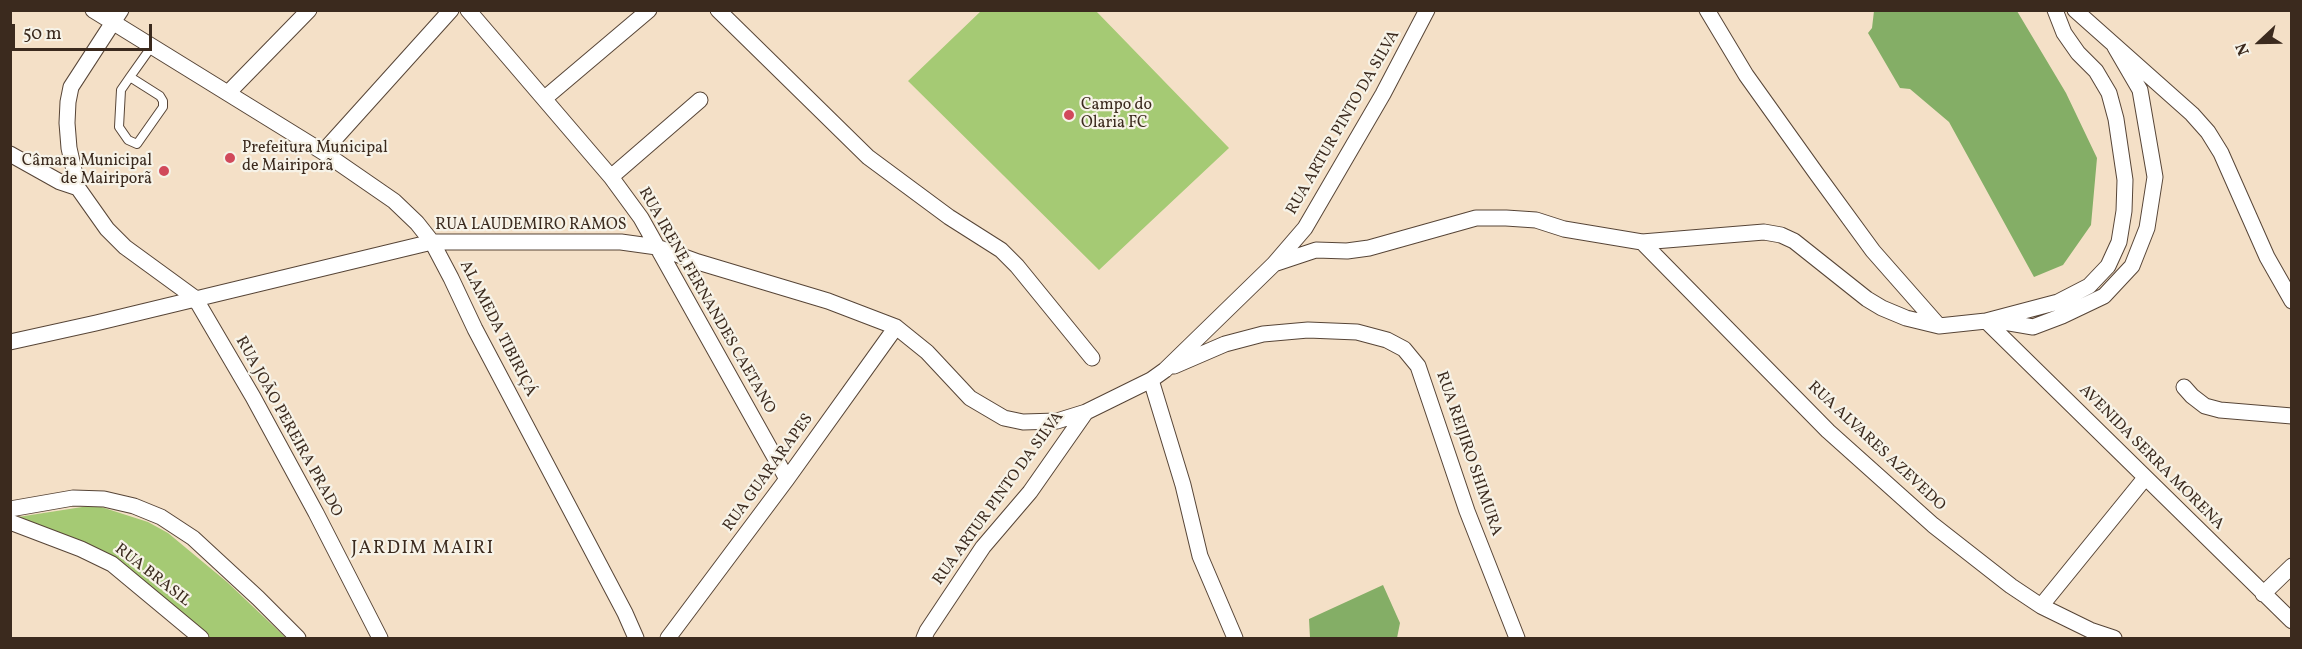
<!DOCTYPE html>
<html>
<head>
<meta charset="utf-8">
<style>
  body { margin:0 }
  #map { position:relative; width:2302px; height:649px; overflow:hidden; background:#f4e0c7; font-family:Vollkorn,serif }
  canvas { display:block }
  .frame { position:absolute; inset:0; border:12px solid #3b2a1e; pointer-events:none }
  .north { position:absolute; left:2230px; top:12px; width:60px; height:60px; -webkit-text-stroke:4px #f7f3e8; paint-order:stroke; rotate:248deg; font-size:16px; font-weight:700; line-height:24px; text-align:center; color:#3b2a1e }
  .north::after { content:''; display:block; margin:auto; width:21px; height:27px; background:#3b2a1e; clip-path:polygon(50% 0,100% 100%,50% 72%,0 100%) }
  .scale { position:absolute; left:12px; top:24px; width:140px; height:27px; box-sizing:border-box; border:3px solid #3b2a1e; border-top:0; padding-left:8px; font-size:18px; line-height:21px; white-space:nowrap; color:#3b2a1e; -webkit-text-stroke:4px #f7f3e8; paint-order:stroke }
</style>
</head>
<body>
<div id="map">
<canvas width="2302" height="649"></canvas>
<div class="frame"></div>
<div class="north">N</div>
<div class="scale">50 m</div>
</div>
<script>
const ctx = document.querySelector('canvas').getContext('2d');
ctx.lineJoin = 'round';
function fill(path, color) {
  ctx.fillStyle = color;
  ctx.fill(path, 'evenodd');
}
function shape(rows) {
  const path = new Path2D();
  for (const r of rows) {
    path.moveTo(r[0], r[1]);
    for (let i = 2; i < r.length; i += 2) path.lineTo(r[i], r[i + 1]);
  }
  return path;
}
function trace(path, color, width, dash) {
  ctx.strokeStyle = color;
  ctx.lineWidth = width;
  ctx.lineCap = dash ? 'butt' : 'round';
  ctx.setLineDash(dash || []);
  ctx.stroke(path);
}
function label(font, color, halo, rows, align = 'center') {
  ctx.font = font + ' Vollkorn,serif';
  ctx.lineWidth = 4.5;
  ctx.setLineDash([]);
  ctx.textBaseline = 'middle';
  ctx.strokeStyle = halo;
  ctx.fillStyle = color;
  for (const [text, x, y, turn = 0] of rows) {
    ctx.save();
    ctx.translate(x, y);
    ctx.rotate((+turn || 0) * Math.PI / 180);
    ctx.textAlign = isNaN(turn) ? turn : align;
    if (halo) ctx.strokeText(text, 0, 0);
    ctx.fillText(text, 0, 0);
    ctx.restore();
  }
}
const green = shape([
  [981,11,1096,11,1229,148,1099,270,908,81],
  [95,505,148,522,168,533,227,582,286,638,209,638,120,560,18,517]
]);
const forest = shape([
  [1874,11,2017,11,2066,93,2097,158,2091,225,2063,265,2034,277,1949,122,1910,89,1900,88,1868,33,1872,28],
  [1383,585,1400,623,1397,638,1310,638,1309,619]
]);
const service = shape([
  [130,77,160,96,163,101,163,107,137,144,128,140,119,127,121,90,130,77,152,46]
]);
const minor = shape([
  [93,10,323,152,394,201,417,223,432,242,451,278,475,329,625,613,636,638],
  [468,10,611,177,641,218,787,479],
  [718,10,868,157,949,217,1001,250,1017,266,1092,358],
  [1707,10,1746,75,1816,173,1873,251,1939,326],
  [2075,10,2192,114,2208,132,2221,153,2267,257,2292,301],
  [228,93,309,10],
  [545,98,649,10],
  [323,152,451,10],
  [10,154,60,182,78,188,107,229,125,247,195,298,253,397,316,513,380,638],
  [611,177,700,100],
  [78,188,69,148,67,123,68,102,71,87,121,10],
  [1642,242,1828,431,1933,525,2011,586,2041,606,2090,630,2114,638],
  [1274,264,1316,250,1347,251,1369,248,1476,218,1506,218,1536,220,1564,229,1642,242,1764,232,1781,235,1794,241,1867,299,1882,308,1906,318,1939,326,1986,321,2058,302,2089,286,2108,266,2119,242,2124,211,2125,180,2116,119,2109,93,2096,71,2078,53,2064,33,2055,10],
  [1986,321,2292,621],
  [1998,321,2033,327,2062,316,2104,296,2132,266,2147,228,2155,177,2140,90,2115,47],
  [10,342,96,323,432,242,621,242,657,247,698,262,828,301,896,327,927,352,970,398,1004,418,1023,422,1057,421,1086,412],
  [1174,366,1225,344,1263,334,1308,330,1357,332,1387,340,1404,349,1418,366,1467,511,1517,638],
  [1151,380,1183,485,1200,556,1235,638],
  [2184,387,2192,396,2205,406,2220,410,2292,416],
  [10,509,73,498,104,499,134,506,161,517,193,538,258,598,298,638],
  [10,522,81,549,112,564,201,638],
  [2263,594,2292,566],
  [2041,606,2145,478],
  [668,638,787,479,896,327],
  [924,638,927,631,983,547,1030,492,1086,412,1151,380,1165,370,1274,264,1305,228,1383,94,1427,10]
]);
const markers = [
  [1069,115,6,"#d1495b"],
  [230,158,6,"#d1495b"],
  [164,171,6,"#d1495b"]
];
const poiNames = [
  ["Campo do",1081,106],
  ["Olaria FC",1081,124],
  ["Prefeitura Municipal",242,149],
  ["de Mairiporã",242,167],
  ["Câmara Municipal",152,162,"right"],
  ["de Mairiporã",152,180,"right"]
];
const streetNames = [
  ["RUA ARTUR PINTO DA SILVA",1344,123,-60],
  ["RUA LAUDEMIRO RAMOS",531,226],
  ["RUA IRENE FERNANDES CAETANO",706,301,60],
  ["ALAMEDA TIBIRIÇÁ",497,329,63],
  ["RUA JOÃO PEREIRA PRADO",288,427,61],
  ["RUA ALVARES AZEVEDO",1876,447,43],
  ["RUA REIJIRO SHIMURA",1468,454,71],
  ["AVENIDA SERRA MORENA",2151,458,45],
  ["RUA GUARARAPES",769,473,-54],
  ["RUA ARTUR PINTO DA SILVA",999,499,-54],
  ["RUA BRASIL",152,576,38]
];
const neighbourhoodNames = [
  ["JARDIM MAIRI",423,550]
];
fill(green, '#a5ca74');
fill(forest, '#84ae66');
trace(service, '#574537', 10);
trace(minor, '#574537', 17);
trace(service, '#fff', 8);
trace(minor, '#fff', 15);
for (const [x, y, r, color] of markers) {
  const dot = new Path2D();
  dot.arc(x, y, r, 0, 2 * Math.PI);
  ctx.fillStyle = color;
  ctx.fill(dot);
  trace(dot, '#f7f3e8', 2);
}
label('16px', '#3b2a1e', '#f7f3e8', poiNames, 'left');
label('16px', '#3b2a1e', '#f7f3e8', streetNames);
ctx.letterSpacing = '1.5px';
label('18px', '#3b2a1e', '#f7f3e8', neighbourhoodNames);
ctx.letterSpacing = '0px';
</script>
</body>
</html>
